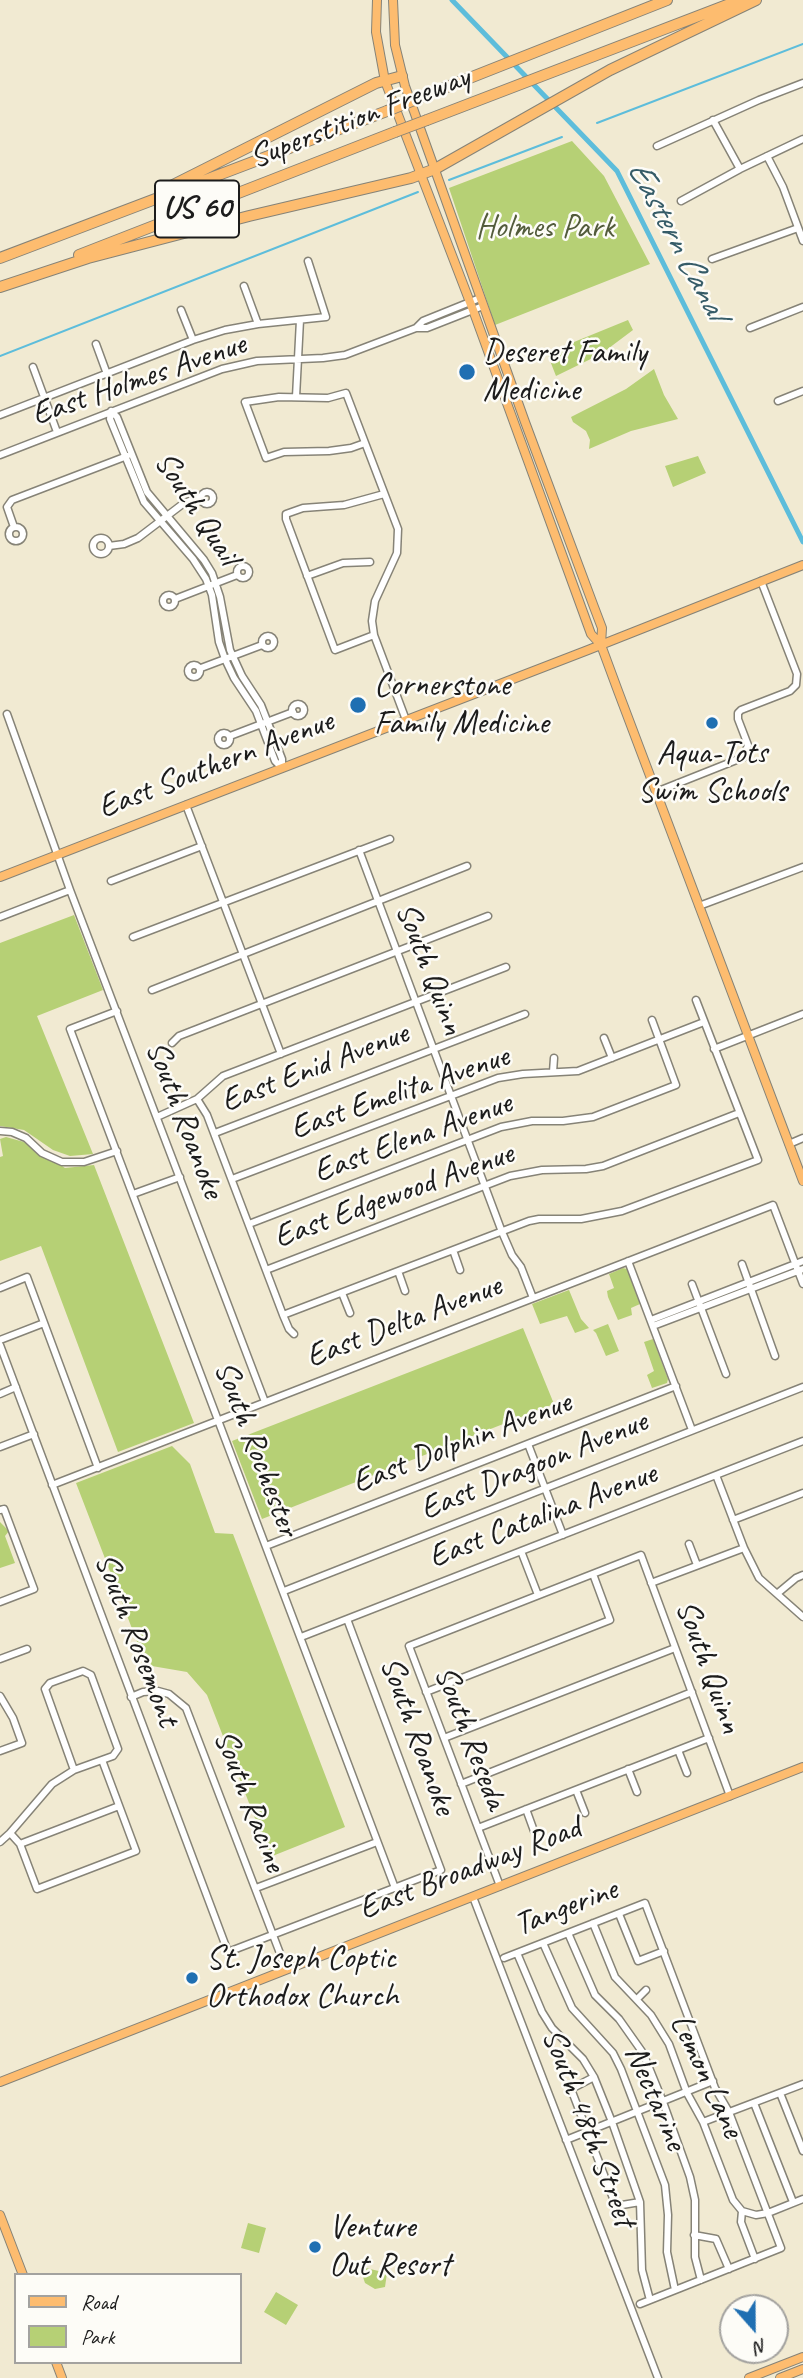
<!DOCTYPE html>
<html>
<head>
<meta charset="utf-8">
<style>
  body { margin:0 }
  #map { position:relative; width:803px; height:2378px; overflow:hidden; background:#f1ead2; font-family:Caveat,sans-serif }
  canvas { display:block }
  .legend { position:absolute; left:14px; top:2273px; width:228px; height:91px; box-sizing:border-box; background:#fdfcf7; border:2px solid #a3a29f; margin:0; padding:9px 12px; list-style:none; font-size:21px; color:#1c1c1c }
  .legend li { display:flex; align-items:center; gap:14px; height:35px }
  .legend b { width:35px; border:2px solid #a3a29f }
  .north { position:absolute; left:719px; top:2294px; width:70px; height:70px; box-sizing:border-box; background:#fdfcf7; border:2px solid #a3a29f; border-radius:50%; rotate:159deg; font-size:19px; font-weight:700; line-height:28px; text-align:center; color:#1c1c1c }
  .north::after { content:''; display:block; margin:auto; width:24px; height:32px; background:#1f6fb2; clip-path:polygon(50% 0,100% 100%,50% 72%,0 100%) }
</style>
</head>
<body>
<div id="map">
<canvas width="803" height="2378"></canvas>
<ul class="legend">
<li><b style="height:9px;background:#fdbc6f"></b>Road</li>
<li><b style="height:19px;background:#b6d075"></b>Park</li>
</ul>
<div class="north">N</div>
</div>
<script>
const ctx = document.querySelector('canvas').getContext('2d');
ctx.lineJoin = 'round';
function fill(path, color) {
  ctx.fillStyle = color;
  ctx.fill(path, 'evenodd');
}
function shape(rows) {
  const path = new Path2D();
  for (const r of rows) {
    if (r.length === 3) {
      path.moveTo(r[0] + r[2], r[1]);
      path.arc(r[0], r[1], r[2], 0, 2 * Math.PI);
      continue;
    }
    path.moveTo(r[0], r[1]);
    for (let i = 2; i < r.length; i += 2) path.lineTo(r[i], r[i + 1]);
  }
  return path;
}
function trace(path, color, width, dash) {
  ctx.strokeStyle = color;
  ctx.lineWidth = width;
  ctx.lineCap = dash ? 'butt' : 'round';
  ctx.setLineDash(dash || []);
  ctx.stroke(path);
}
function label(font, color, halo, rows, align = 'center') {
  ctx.font = font + ' Caveat,sans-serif';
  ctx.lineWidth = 5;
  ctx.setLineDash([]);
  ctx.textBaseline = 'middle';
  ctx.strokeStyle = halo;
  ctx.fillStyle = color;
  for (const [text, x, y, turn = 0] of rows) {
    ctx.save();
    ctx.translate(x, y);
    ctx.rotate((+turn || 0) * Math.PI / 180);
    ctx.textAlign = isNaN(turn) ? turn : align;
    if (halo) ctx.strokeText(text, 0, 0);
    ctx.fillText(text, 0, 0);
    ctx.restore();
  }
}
const green = shape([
  [572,141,604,176,650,264,495,325,449,188],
  [628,320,633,330,601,354,556,376,547,353],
  [654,369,664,395,678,419,631,431,589,449,590,440,586,431,573,422,571,417,626,389],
  [698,456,706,473,673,487,665,466],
  [74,915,103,990,37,1016,93,1154,70,1156,53,1150,24,1130,0,1126,0,943],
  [6,1137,24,1142,65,1168,94,1165,194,1423,118,1452,41,1246,0,1261,0,1157,3,1156,0,1139],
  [623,1268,627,1269,640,1304,631,1308,632,1315,618,1320,608,1297,607,1291,614,1288,609,1274],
  [569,1290,581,1319,589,1328,575,1333,567,1316,540,1324,532,1304],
  [608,1324,619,1351,606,1356,596,1333,593,1330],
  [523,1328,554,1404,262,1519,232,1441],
  [653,1339,668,1379,667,1383,652,1388,647,1375,654,1371,644,1342],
  [172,1446,190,1464,215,1533,233,1534,345,1827,270,1857,207,1695,187,1672,146,1665,76,1483],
  [0,1522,9,1531,5,1536,15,1563,0,1568],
  [248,2223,266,2228,259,2253,241,2248],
  [366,2268,387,2273,385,2287,375,2289,365,2283,363,2277],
  [276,2292,298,2305,286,2325,264,2312]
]);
const stream = shape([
  [597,123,803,44],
  [449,180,562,137],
  [0,356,418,192]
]);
const canal = shape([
  [452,0,617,171,803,542]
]);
const minor = shape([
  [713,120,740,169],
  [657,146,759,100,803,83],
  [767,156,783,187,803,241],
  [681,201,740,169,803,139],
  [712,259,798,228],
  [244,286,258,324],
  [181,310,193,340],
  [416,328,423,321,480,298],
  [750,328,803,307],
  [96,344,107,374],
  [33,367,57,432],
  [296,397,300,320],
  [778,401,803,391],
  [111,411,110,419,144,502,193,559,206,579,212,595,219,642,225,659,234,678,256,711,275,761,282,768],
  [111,411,117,417,147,492,204,560,212,573,220,597,230,650,242,676,261,705,282,759,282,768],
  [0,415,193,340,225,330,258,324,326,317,308,261],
  [365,443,351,448,329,451,284,452,266,458,245,402,279,397,328,398,346,393,398,529,397,553,375,601,372,621,374,635,406,720],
  [0,455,222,369,257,361,323,358,345,355,416,328,427,328,483,306],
  [207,498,6],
  [16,534,7],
  [14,527,7,507,12,500,127,456],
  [101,546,8],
  [109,546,124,544,138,538,184,503,200,497],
  [243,572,6],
  [307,576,343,563,370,562],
  [169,601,6],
  [175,599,237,575],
  [374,635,335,650,286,519,286,514,303,508,344,505,384,494],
  [268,642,6],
  [194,671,6],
  [201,668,262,645],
  [298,710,6],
  [7,714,70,890,265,1402],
  [224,739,6],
  [230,736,293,712],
  [656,792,744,757,748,745,738,719,738,713,741,710,790,691,796,685,797,674,761,581],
  [186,805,281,1054],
  [359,850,502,1232,512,1255,521,1267,533,1298],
  [111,881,202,846],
  [699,906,803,867],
  [0,917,70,890],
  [133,937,390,839],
  [152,990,467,866],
  [117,1011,70,1029,395,1888],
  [604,1038,612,1058],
  [172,1043,179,1036,488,916],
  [714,1049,803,1014],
  [553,1072,554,1058],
  [197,1099,207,1115,283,1315,289,1329,294,1334],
  [157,1117,197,1099,223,1076,506,967],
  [0,1131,12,1132,26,1138,42,1153,62,1162,84,1162,117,1151],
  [215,1133,525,1014],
  [789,1144,803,1138],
  [232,1179,498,1078,523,1074,578,1071,704,1022],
  [133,1194,180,1177],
  [249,1224,501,1127,532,1121,563,1121,593,1117,676,1085,652,1020],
  [453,1250,460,1270],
  [628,1261,692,1430],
  [742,1264,775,1356],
  [266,1270,510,1176,542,1170,586,1169,603,1166,739,1113],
  [398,1271,405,1291],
  [692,1284,726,1374],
  [0,1288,27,1277,98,1468],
  [342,1293,350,1313],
  [283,1315,529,1221,539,1219,581,1219,622,1211,758,1160,696,1000],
  [651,1320,803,1261],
  [653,1326,803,1269],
  [0,1340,44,1323],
  [0,1345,228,1952,441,1870,347,1619],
  [0,1394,16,1387],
  [528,1444,563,1535],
  [0,1447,34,1434],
  [716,1475,744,1548,759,1578,803,1617],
  [52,1485,773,1205,803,1284],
  [0,1510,4,1509,34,1589,0,1602],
  [733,1520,803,1493],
  [689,1544,697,1565],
  [266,1546,676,1386],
  [521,1551,538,1595],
  [651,1583,744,1548],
  [284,1591,803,1387],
  [778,1593,796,1578,803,1575],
  [301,1637,803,1441],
  [0,1659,27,1649],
  [426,1692,610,1620,593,1574],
  [0,1696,13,1718,22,1743,0,1751],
  [131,1697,143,1692,158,1691,169,1694,186,1708,286,1969],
  [444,1738,675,1648],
  [678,1750,687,1773],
  [628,1769,637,1792],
  [461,1784,692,1692],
  [576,1790,585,1813],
  [526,1809,534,1831],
  [478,1828,709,1738],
  [10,1833,20,1844,37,1889,136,1851,102,1760],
  [0,1842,10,1833,52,1784,74,1770,113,1756,118,1749,91,1675,83,1671,50,1683,45,1689,74,1770],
  [20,1844,119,1806],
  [500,1886,409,1646,641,1555,730,1796],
  [256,1888,377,1842],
  [473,1897,658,2378],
  [619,1914,638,1961,664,1951],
  [593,1923,615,1977,651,2015,669,2044,687,2093,703,2122,733,2200,742,2211,741,2222,755,2259],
  [568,1933,595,1995,619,2019,643,2053,663,2102,690,2177,695,2200,695,2257,701,2280],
  [543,1943,572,2008,613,2053,621,2069,665,2185,668,2215,667,2252,675,2290],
  [517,1953,542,2012,552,2028,583,2059,594,2077,612,2122,640,2202,642,2270,650,2300],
  [504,1958,645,1903,715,2088,729,2112,781,2248,640,2304],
  [637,1999,646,1990],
  [594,2077,571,2089,616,2206,640,2202],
  [780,2093,803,2151],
  [754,2103,793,2202],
  [703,2122,803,2084],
  [566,2140,713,2081],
  [742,2211,756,2215,768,2213,803,2199],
  [694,2235,716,2239,729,2269]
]);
const major = shape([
  [377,0,376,32,385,81,473,310,591,634,601,645],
  [393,0,395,45,405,86,525,422,594,607,602,628,601,645,618,691,803,1181],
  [0,877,588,650,803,565],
  [0,2082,803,1767],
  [0,2215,23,2275],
  [56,2362,62,2378],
  [749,2378,803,2357],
  [780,2378,803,2369]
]);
const highway = shape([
  [419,98,667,0],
  [427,120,740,0],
  [169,187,376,83,402,76],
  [79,255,395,132],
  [0,258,387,111],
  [0,287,88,258,249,216,411,178,435,169,610,70,756,0]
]);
const highwayBridge = shape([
  [387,111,419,98],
  [395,132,427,120]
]);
const markers = [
  [467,372,9,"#1f6fb2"],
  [358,705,9,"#1f6fb2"],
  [712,723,7,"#1f6fb2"],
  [192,1978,7,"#1f6fb2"],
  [315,2247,7,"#1f6fb2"]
];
const shields = [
  [197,209,84]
];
const shieldNames = [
  ["US 60",197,209]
];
const streetNames = [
  ["Superstition Freeway",360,118,-21],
  ["East Holmes Avenue",139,380,-19],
  ["South Quail",196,509,57],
  ["East Southern Avenue",216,765,-21],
  ["South Quinn",429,969,69],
  ["East Enid Avenue",315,1068,-21],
  ["East Emelita Avenue",400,1093,-19],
  ["South Roanoke",184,1120,69],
  ["East Elena Avenue",413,1138,-20],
  ["East Edgewood Avenue",394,1196,-20],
  ["East Delta Avenue",404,1322,-21],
  ["East Dolphin Avenue",462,1443,-21],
  ["South Rochester",256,1449,69],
  ["East Dragoon Avenue",534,1466,-22],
  ["East Catalina Avenue",543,1516,-21],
  ["South Rosemont",136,1640,69],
  ["South Quinn",708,1667,70],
  ["South Roanoke",417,1736,70],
  ["South Reseda",470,1738,69],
  ["South Racine",249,1801,69],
  ["East Broadway Road",470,1869,-21],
  ["Tangerine",566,1908,-21],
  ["Lemon Lane",706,2076,65],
  ["Nectarine",655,2098,67],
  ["South 48th Street",588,2128,69]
];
const parkNames = [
  ["Holmes Park",545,228]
];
const poiNames = [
  ["Deseret Family",483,353],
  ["Medicine",483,391],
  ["Cornerstone",374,686],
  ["Family Medicine",374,724],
  ["Aqua-Tots",712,754,"center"],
  ["Swim Schools",712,792,"center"],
  ["St. Joseph Coptic",206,1959],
  ["Orthodox Church",206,1997],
  ["Venture",329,2228],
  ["Out Resort",329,2266]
];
const waterNames = [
  ["Eastern Canal",676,240,62]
];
fill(green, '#b6d075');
trace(stream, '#5dbddb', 2);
trace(canal, '#5dbddb', 5);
trace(minor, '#868377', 9);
trace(major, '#868377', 10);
trace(highway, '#868377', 12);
trace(minor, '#fff', 6);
trace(major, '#fdbc6f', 8);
trace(highway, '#fdbc6f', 10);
trace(highwayBridge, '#868377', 12, []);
trace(highwayBridge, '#fdbc6f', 10);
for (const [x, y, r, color] of markers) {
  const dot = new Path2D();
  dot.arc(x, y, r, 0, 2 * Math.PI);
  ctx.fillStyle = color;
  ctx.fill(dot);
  trace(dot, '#fdfcf7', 2.5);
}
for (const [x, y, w] of shields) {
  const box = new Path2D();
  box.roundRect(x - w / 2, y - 28.5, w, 57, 5);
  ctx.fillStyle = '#fdfcf7';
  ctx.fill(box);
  trace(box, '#1c1c1c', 2);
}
label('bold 32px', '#1c1c1c', null, shieldNames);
label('33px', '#1c1c1c', '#fdfcf7', streetNames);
label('33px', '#525b3b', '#fdfcf7', parkNames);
label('33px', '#1c1c1c', '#fdfcf7', poiNames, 'left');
label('italic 35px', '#365c68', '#fdfcf7', waterNames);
</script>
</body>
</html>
